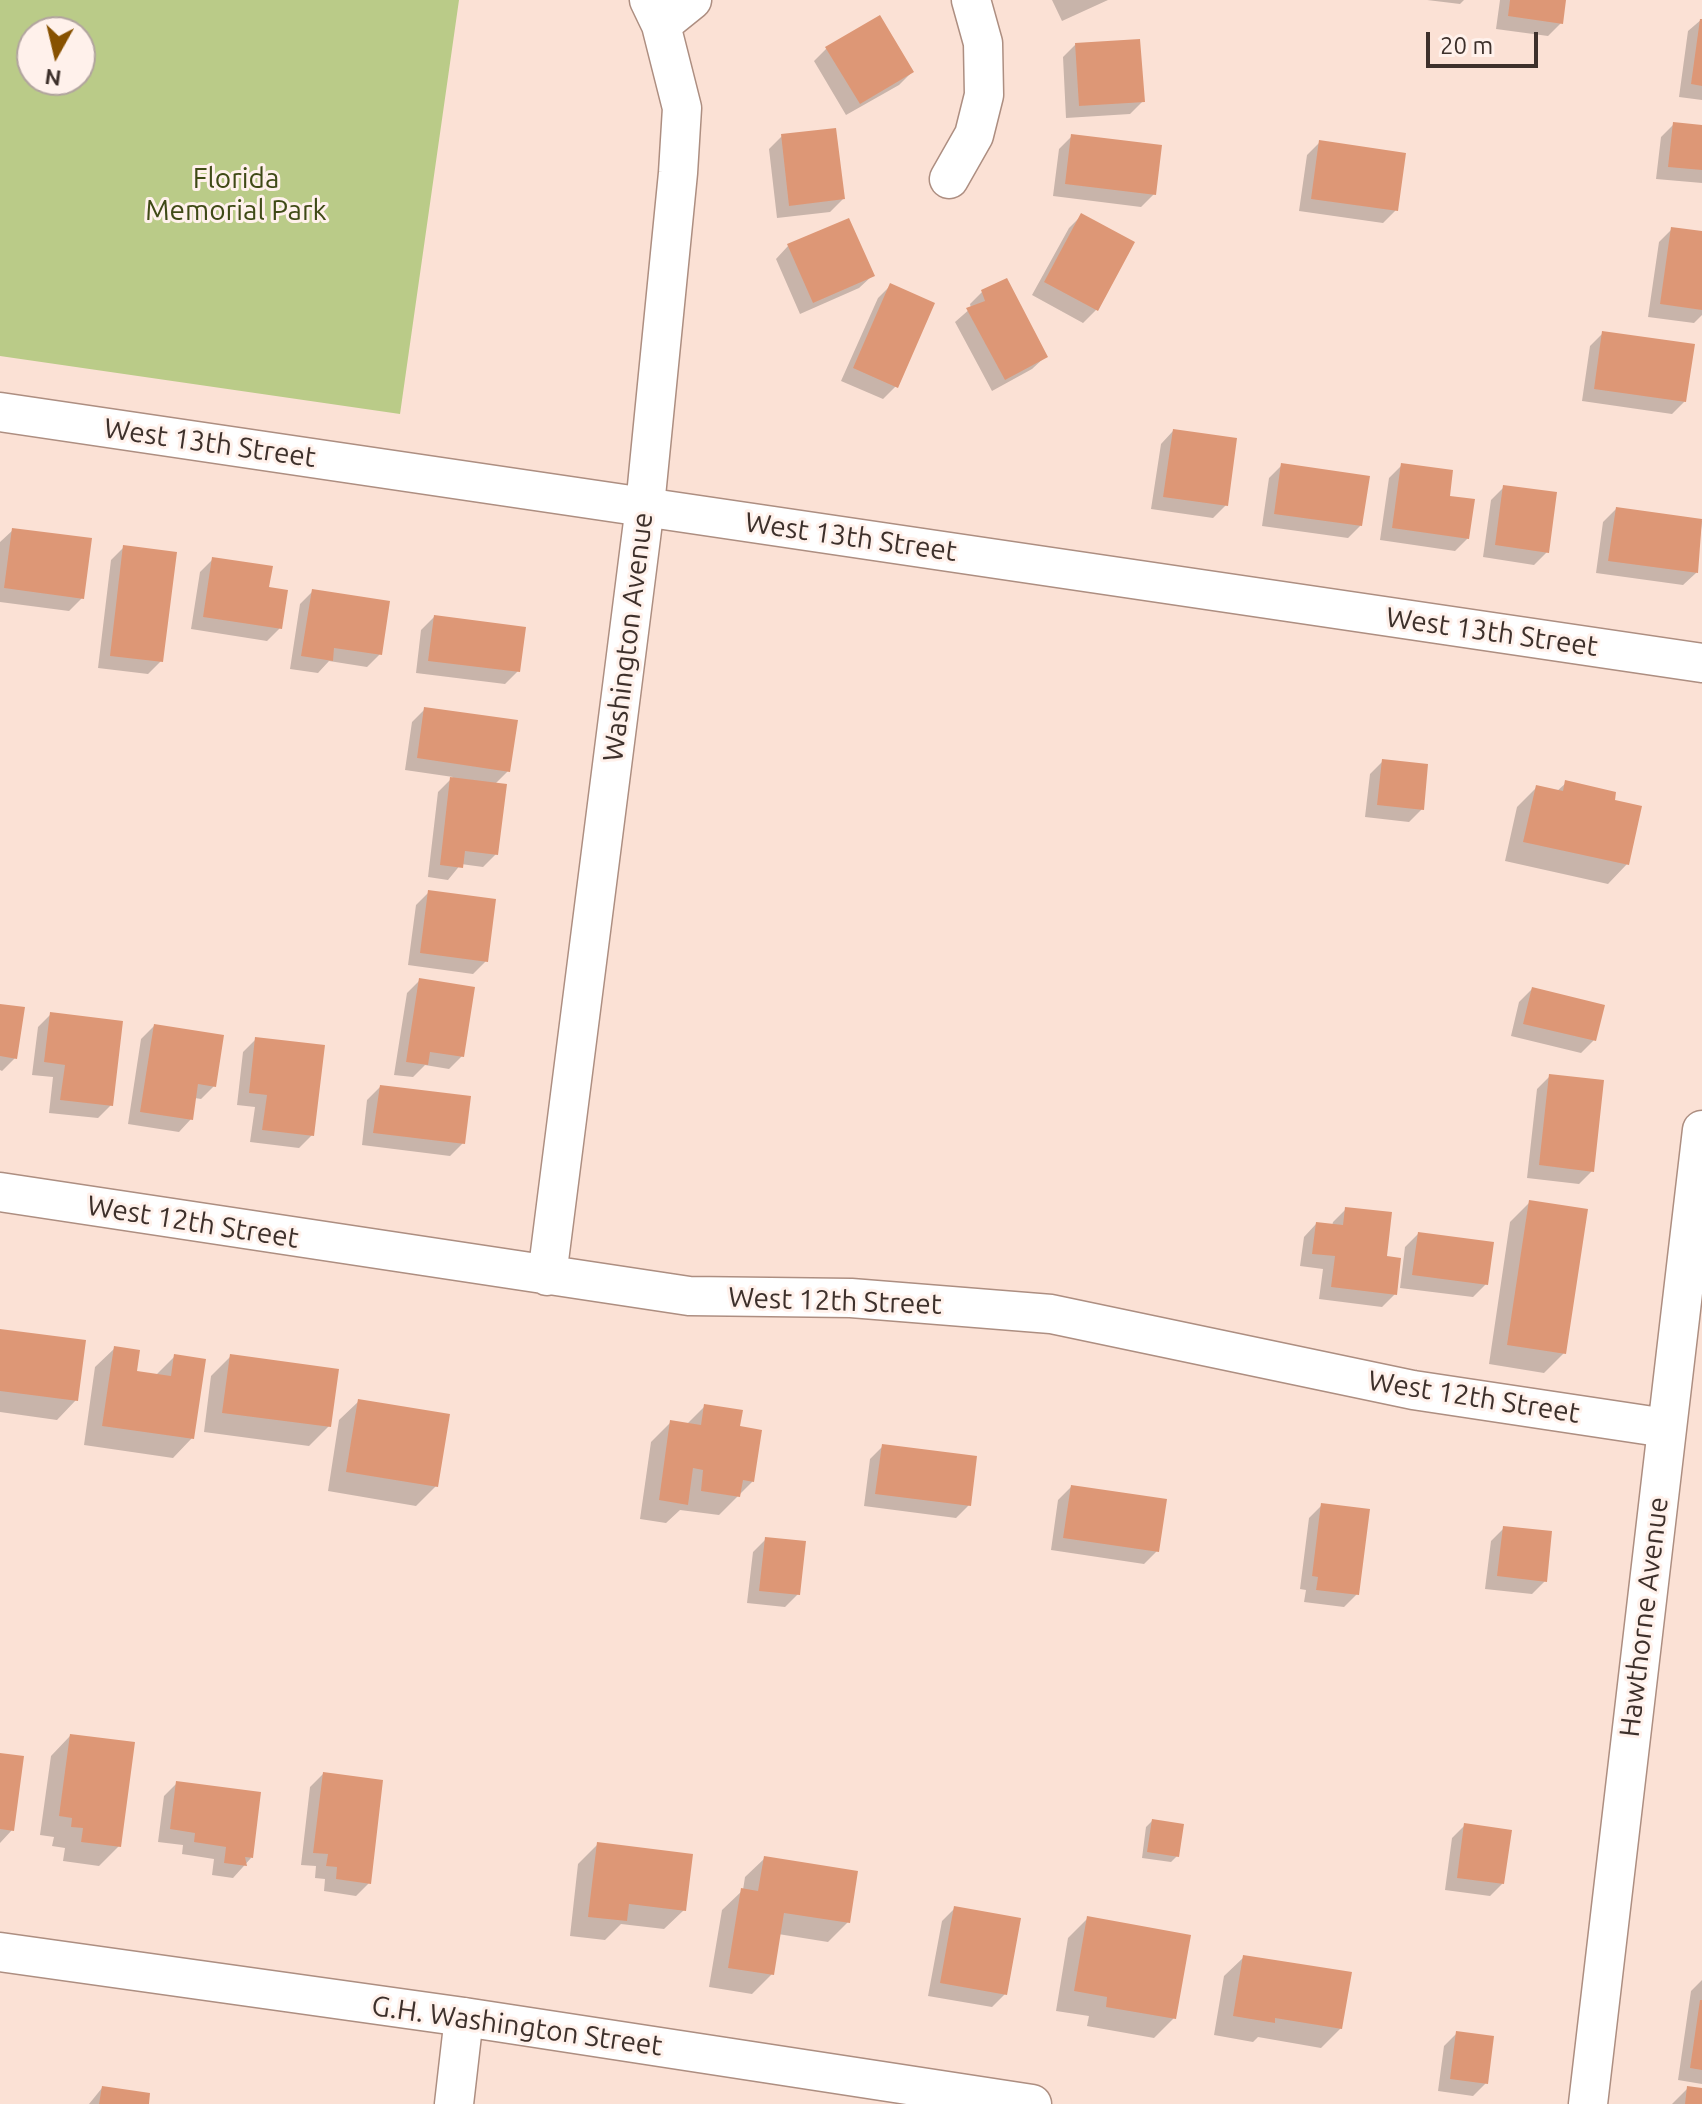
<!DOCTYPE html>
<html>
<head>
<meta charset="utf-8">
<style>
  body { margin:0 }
  #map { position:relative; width:1702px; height:2104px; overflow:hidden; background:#fbe1d5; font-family:Ubuntu,sans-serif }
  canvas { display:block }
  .north { position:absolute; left:16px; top:16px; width:80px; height:80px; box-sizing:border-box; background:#fff1eb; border:2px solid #b1a49e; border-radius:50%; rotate:188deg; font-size:22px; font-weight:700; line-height:32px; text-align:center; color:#3d302b }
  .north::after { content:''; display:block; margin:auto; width:28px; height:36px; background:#875100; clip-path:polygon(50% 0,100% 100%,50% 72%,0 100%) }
  .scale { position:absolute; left:1426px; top:32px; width:112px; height:36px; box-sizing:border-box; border:4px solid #3d302b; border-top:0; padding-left:10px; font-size:24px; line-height:28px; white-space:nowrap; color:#3d302b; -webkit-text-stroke:6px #fff1eb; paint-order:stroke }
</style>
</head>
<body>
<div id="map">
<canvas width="1702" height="2104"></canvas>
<div class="north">N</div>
<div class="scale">20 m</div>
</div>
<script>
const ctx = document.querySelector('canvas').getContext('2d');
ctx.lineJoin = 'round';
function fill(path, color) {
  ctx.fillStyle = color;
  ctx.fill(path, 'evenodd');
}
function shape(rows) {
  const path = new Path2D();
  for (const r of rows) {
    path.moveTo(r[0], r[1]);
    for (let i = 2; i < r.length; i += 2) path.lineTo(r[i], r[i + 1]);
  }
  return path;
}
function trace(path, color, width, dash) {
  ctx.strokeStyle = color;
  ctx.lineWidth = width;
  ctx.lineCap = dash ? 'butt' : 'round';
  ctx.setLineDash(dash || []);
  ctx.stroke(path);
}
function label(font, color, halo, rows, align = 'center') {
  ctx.font = font + ' Ubuntu,sans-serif';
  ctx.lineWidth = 6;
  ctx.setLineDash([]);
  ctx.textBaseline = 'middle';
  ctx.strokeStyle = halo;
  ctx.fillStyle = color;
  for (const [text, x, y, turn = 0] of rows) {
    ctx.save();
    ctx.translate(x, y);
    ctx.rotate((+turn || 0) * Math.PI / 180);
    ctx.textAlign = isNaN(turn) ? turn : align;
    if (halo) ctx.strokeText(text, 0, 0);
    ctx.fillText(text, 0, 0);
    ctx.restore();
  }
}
const green = shape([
  [0,0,459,0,400,414,0,356],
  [32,32,80,32,80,80,32,80]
]);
const shadow = shape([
  [1052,0,1108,0,1062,21],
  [1427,0,1464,0,1460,4],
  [1500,0,1564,0,1561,23,1548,36,1496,29],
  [1702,19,1702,100,1679,97,1688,31],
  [1076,44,1143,101,1130,114,1066,118,1063,57],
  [827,48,912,72,899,85,846,115,814,61],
  [1674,124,1702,127,1702,183,1656,179,1661,137],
  [782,136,843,199,830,212,777,218,769,149],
  [1072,136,1154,194,1141,207,1053,196,1059,149],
  [1320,142,1396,210,1383,223,1299,211,1307,155],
  [1082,215,1096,310,1083,323,1032,295,1069,228],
  [1672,229,1702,233,1702,315,1694,323,1648,317,1659,242],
  [788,246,872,276,859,288,800,314,776,259],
  [891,285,896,386,883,399,841,381,878,298],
  [983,291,1045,357,1032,369,992,391,955,322,971,308,970,304],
  [1603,333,1685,401,1672,414,1582,401,1590,346],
  [1173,431,1226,505,1213,518,1151,509,1161,444],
  [1282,465,1361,525,1348,538,1262,526,1269,478],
  [1402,465,1447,497,1468,538,1455,551,1380,540,1389,478],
  [1504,487,1547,552,1534,565,1483,557,1491,500],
  [1616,509,1702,521,1696,573,1683,585,1596,573,1603,522],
  [13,530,82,598,69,611,0,602,0,542],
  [124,547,161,661,148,674,98,668,111,560],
  [213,559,267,589,280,628,267,641,191,629,200,572],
  [313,591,380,654,367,667,329,661,318,673,290,669,300,604],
  [434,617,518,671,505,684,416,673,421,630],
  [425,709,508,771,494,785,496,854,483,867,461,864,448,880,428,877,438,792,453,777,405,770,412,722],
  [1383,761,1422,809,1409,822,1365,817,1370,774],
  [1566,783,1612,801,1627,864,1608,884,1505,861,1517,807,1537,787,1556,792],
  [429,892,486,961,473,974,408,965,416,905],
  [420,980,462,1056,449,1069,425,1065,413,1077,394,1075,407,993],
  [1532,989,1594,1040,1581,1053,1511,1036,1519,1002],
  [0,1006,15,1058,2,1071,0,1070],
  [51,1014,111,1105,98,1118,49,1113,53,1077,32,1075,38,1027],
  [154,1026,214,1086,201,1099,195,1098,191,1119,179,1132,128,1124,141,1039],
  [256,1039,312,1135,299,1148,250,1142,255,1107,237,1105,243,1052],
  [1550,1076,1592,1171,1579,1184,1527,1178,1537,1089],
  [380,1087,463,1143,450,1156,362,1145,367,1100],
  [1530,1202,1564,1353,1544,1373,1489,1364,1510,1222],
  [1346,1209,1385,1258,1395,1294,1382,1307,1319,1299,1323,1269,1300,1266,1304,1237,1316,1224,1332,1226,1333,1222],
  [1418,1234,1486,1284,1473,1297,1400,1288,1405,1247],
  [0,1331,76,1400,57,1420,0,1412],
  [115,1348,135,1372,156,1375,175,1356,192,1438,173,1458,84,1445,95,1367],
  [231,1356,329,1426,309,1446,204,1432,211,1376],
  [359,1401,436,1486,416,1506,328,1491,339,1420],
  [705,1406,738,1428,753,1481,719,1515,680,1510,666,1523,640,1519,651,1442,671,1422,686,1425],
  [883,1446,969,1505,956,1518,864,1506,870,1459],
  [1071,1487,1157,1551,1144,1564,1051,1550,1058,1500],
  [1322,1505,1357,1594,1344,1607,1304,1602,1306,1590,1300,1589,1309,1518],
  [1504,1528,1545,1581,1532,1594,1485,1589,1491,1541],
  [766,1539,798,1594,785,1607,747,1603,753,1552],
  [70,1736,119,1846,99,1866,63,1861,65,1848,52,1846,54,1837,40,1835,51,1756],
  [0,1755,12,1830,0,1843],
  [323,1774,369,1883,356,1896,324,1891,325,1879,315,1878,316,1866,301,1865,310,1787],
  [177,1783,251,1858,233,1878,212,1875,214,1859,182,1854,183,1845,158,1842,164,1796],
  [1152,1821,1177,1856,1171,1862,1142,1858,1146,1827],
  [1465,1825,1503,1883,1490,1896,1445,1890,1452,1838],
  [598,1844,684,1910,664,1929,621,1924,605,1940,570,1936,578,1864],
  [765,1858,848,1922,828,1942,778,1934,772,1974,752,1994,709,1987,722,1910,743,1890,745,1877],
  [955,1908,1005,1994,992,2007,928,1996,942,1921],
  [1088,1918,1174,2018,1154,2038,1087,2026,1089,2016,1056,2011,1068,1938],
  [1244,1957,1341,2028,1321,2048,1258,2037,1253,2042,1214,2035,1224,1976],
  [1702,1980,1702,2084,1678,2080,1691,1991],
  [1457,2033,1486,2083,1473,2096,1438,2091,1444,2046],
  [102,2088,147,2104,89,2104],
  [1688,2088,1702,2090,1702,2104,1672,2104]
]);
const building = shape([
  [1510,0,1566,0,1563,24,1508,16],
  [880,15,914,72,860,104,825,47],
  [1700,19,1702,19,1702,86,1691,84],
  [1140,39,1145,102,1079,106,1075,43],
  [1673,122,1702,125,1702,170,1668,167],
  [836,128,845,199,789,206,781,134],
  [1071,134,1162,145,1156,195,1065,184],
  [1319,140,1406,153,1398,211,1311,199],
  [1081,213,1135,242,1098,311,1044,282],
  [849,218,875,276,813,303,787,244],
  [1671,227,1702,231,1702,310,1660,304],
  [1007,278,1048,357,1005,380,966,308,985,301,981,290],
  [890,283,935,303,898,388,853,368],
  [1602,331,1695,344,1686,402,1594,389],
  [1173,429,1237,438,1228,506,1163,497],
  [1281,463,1370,476,1362,526,1274,514],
  [1401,463,1453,470,1450,496,1475,499,1469,539,1392,528],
  [1503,485,1557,492,1549,553,1495,545],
  [1616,507,1702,519,1698,573,1608,561],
  [12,528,92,538,84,599,4,588],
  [123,545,177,552,163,662,110,656],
  [212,557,273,566,269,587,288,590,282,629,203,617],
  [312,589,390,601,382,655,334,648,333,661,301,656],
  [434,615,526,627,520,672,428,661],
  [424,707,518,720,510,772,417,758],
  [1382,759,1428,764,1424,810,1377,805],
  [450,777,507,784,498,855,465,851,463,868,440,865],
  [1565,780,1616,792,1615,800,1642,806,1629,865,1523,842,1536,785,1563,791],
  [428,890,496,899,488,962,420,953],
  [419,978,475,987,464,1057,430,1052,428,1065,406,1062],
  [1532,987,1605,1005,1596,1041,1523,1024],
  [0,1004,25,1007,17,1059,0,1056],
  [50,1012,123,1021,113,1106,60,1100,65,1065,44,1062],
  [154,1024,224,1035,216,1087,198,1084,193,1120,140,1112],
  [255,1037,325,1045,314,1136,262,1130,267,1095,249,1093],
  [1549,1074,1604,1080,1594,1172,1539,1165],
  [380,1085,471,1096,465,1144,373,1133],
  [1529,1200,1588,1209,1566,1354,1507,1345],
  [1345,1207,1392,1212,1387,1256,1401,1258,1397,1295,1331,1287,1335,1256,1312,1254,1316,1222,1343,1225],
  [1418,1232,1494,1242,1488,1285,1412,1275],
  [0,1329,86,1340,78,1401,0,1391],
  [114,1346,140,1350,137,1371,171,1376,174,1354,206,1359,194,1439,102,1426],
  [230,1354,339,1369,331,1427,222,1413],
  [358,1399,450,1414,438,1487,346,1472],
  [704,1404,743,1410,740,1426,762,1430,754,1482,743,1480,740,1497,701,1491,703,1470,693,1468,688,1505,659,1500,670,1420,701,1425],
  [882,1444,977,1456,971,1506,875,1494],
  [1071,1485,1167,1499,1159,1552,1063,1538],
  [1321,1503,1370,1509,1359,1595,1316,1590,1318,1577,1312,1576],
  [1503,1526,1552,1531,1547,1582,1497,1576],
  [765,1537,806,1541,800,1595,759,1591],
  [70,1734,135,1742,121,1847,81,1842,83,1828,71,1827,72,1818,59,1816],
  [0,1753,24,1756,14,1831,0,1829],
  [323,1772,383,1780,371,1884,336,1879,337,1867,326,1866,328,1854,313,1853],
  [176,1781,261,1792,253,1858,245,1857,247,1866,224,1863,226,1847,194,1842,195,1833,170,1829],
  [1152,1819,1184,1824,1179,1857,1147,1852],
  [1464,1823,1512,1830,1504,1884,1457,1878],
  [597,1842,693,1854,686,1911,629,1904,627,1921,588,1917],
  [764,1856,858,1871,850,1923,784,1913,774,1975,728,1968,741,1888,758,1891],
  [954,1906,1021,1918,1007,1995,940,1983],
  [1087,1916,1191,1935,1176,2019,1106,2007,1107,1997,1074,1991],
  [1243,1955,1352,1972,1342,2029,1275,2018,1275,2023,1233,2016],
  [1700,2000,1702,2000,1702,2070,1690,2068],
  [1456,2031,1494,2036,1488,2084,1450,2079],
  [102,2086,150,2093,149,2104,99,2104],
  [1687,2086,1702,2088,1702,2104,1685,2104]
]);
const minor = shape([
  [661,25,692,0],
  [949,179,974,135,984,95,983,43,971,0],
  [0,412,1702,663],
  [0,1192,689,1296,851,1298,1051,1314,1413,1390,1666,1428],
  [547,1276,645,506,678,173,682,108,661,25,649,0],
  [0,1952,464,2017,1032,2104],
  [454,2104,464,2017],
  [1588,2104,1702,1130]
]);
const parkNames = [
  ["Florida",236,179],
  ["Memorial Park",236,211]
];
const streetNames = [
  ["West 13th Street",210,443,8],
  ["West 13th Street",851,537,8],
  ["West 13th Street",1492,632,8],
  ["Washington Avenue",628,637,-83],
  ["West 12th Street",193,1222,9],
  ["West 12th Street",835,1301,2],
  ["West 12th Street",1474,1397,9],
  ["Hawthorne Avenue",1644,1617,-83],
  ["G.H. Washington Street",517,2026,8]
];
fill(green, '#bacb88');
fill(shadow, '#0003');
fill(building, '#dd9776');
trace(minor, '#ad8e81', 41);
trace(minor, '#fff', 38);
label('28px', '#3f4a16', '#fff1eb', parkNames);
label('28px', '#3d302b', '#fff1eb', streetNames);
</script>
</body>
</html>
